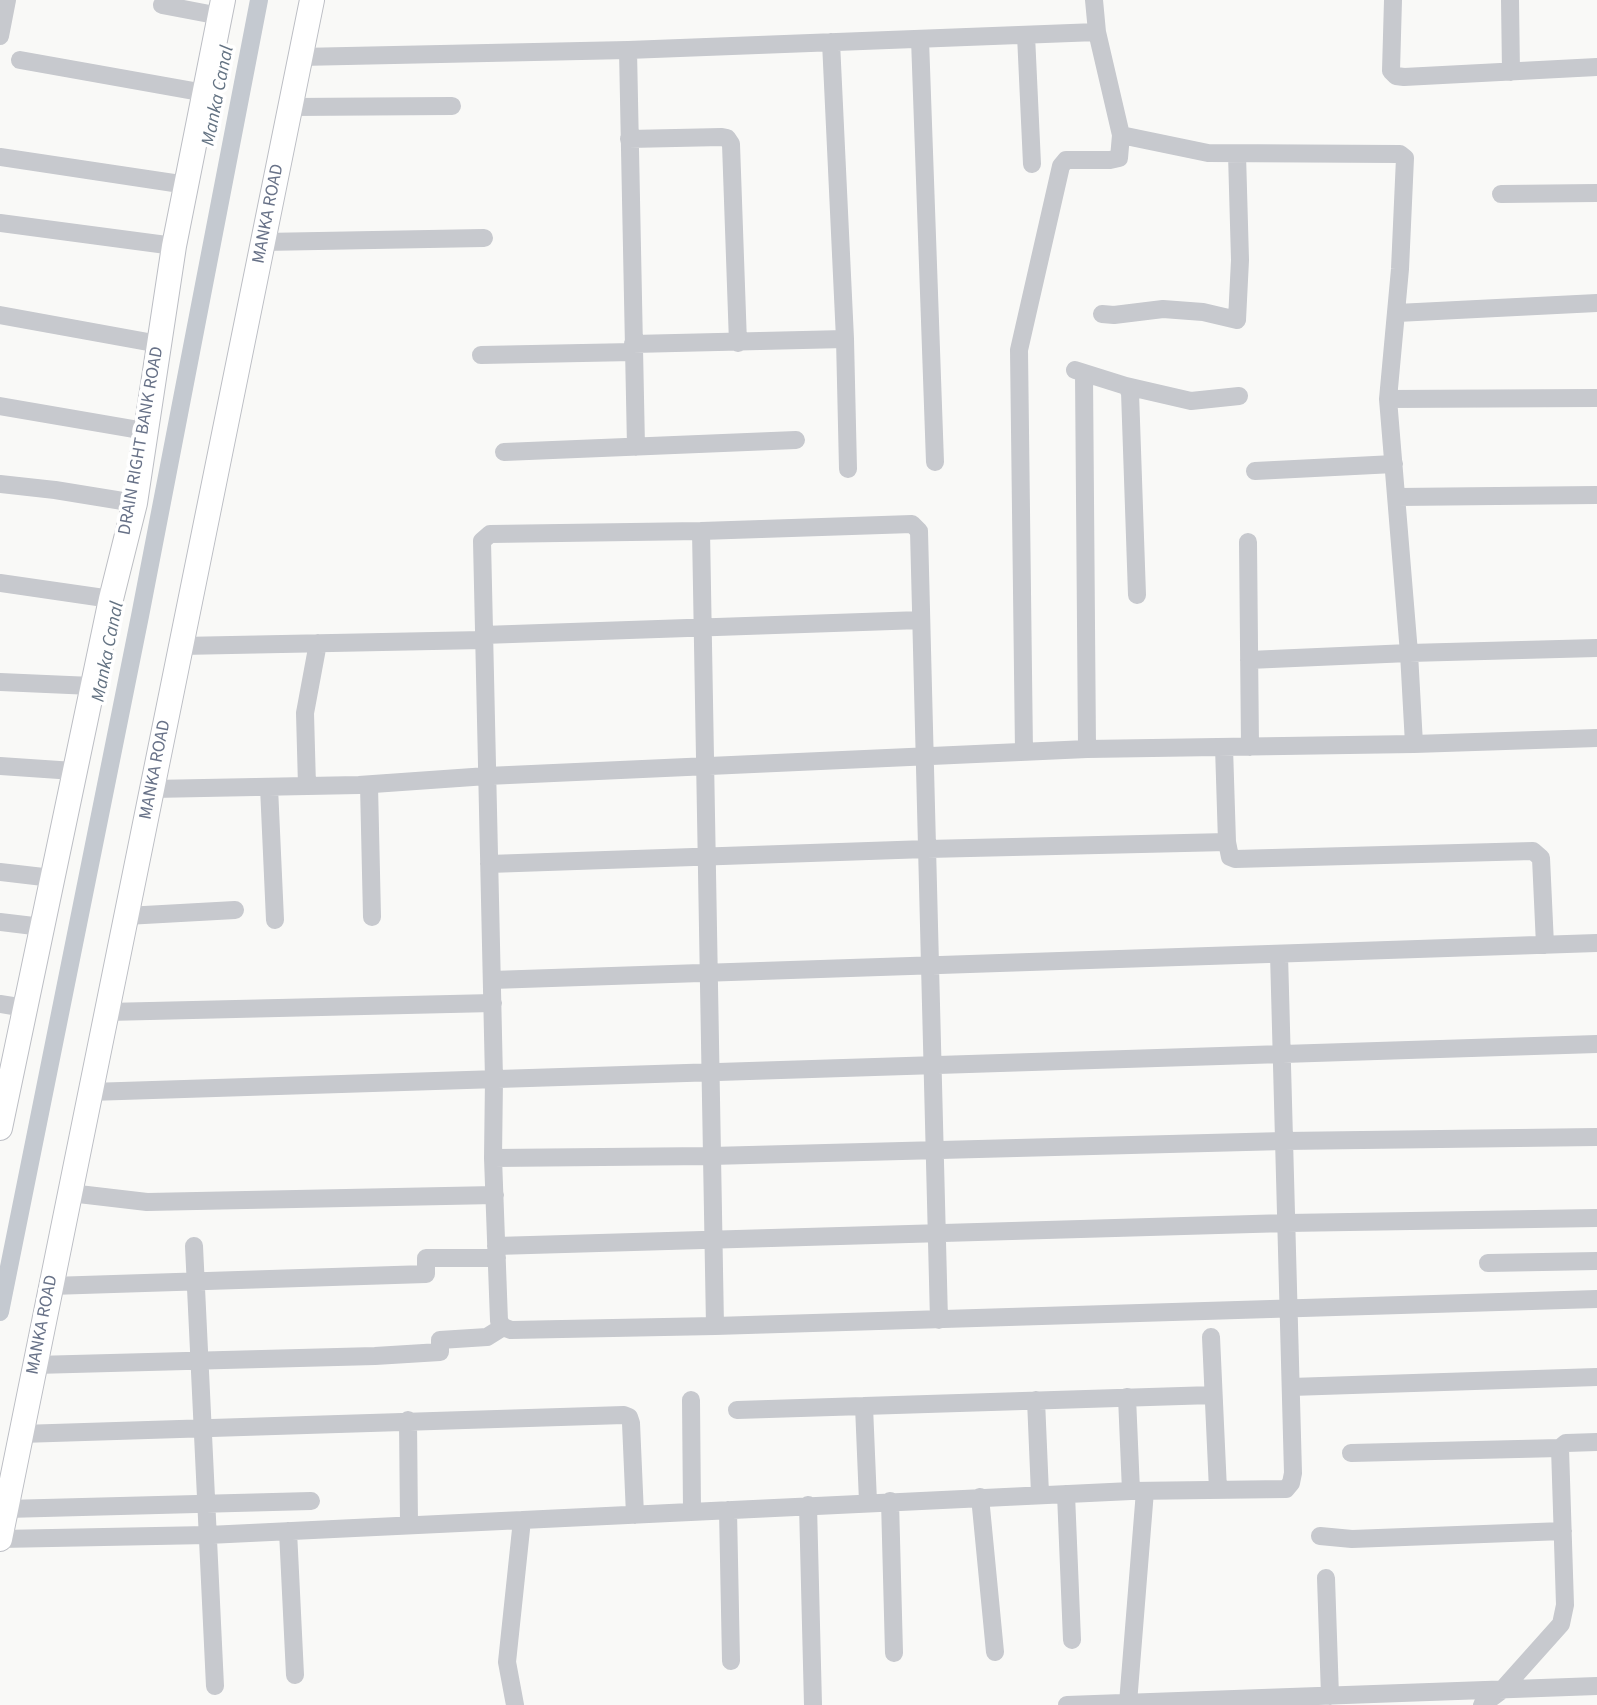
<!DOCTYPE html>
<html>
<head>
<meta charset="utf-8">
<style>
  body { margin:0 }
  canvas { display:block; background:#f9f9f7 }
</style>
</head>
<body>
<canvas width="1597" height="1705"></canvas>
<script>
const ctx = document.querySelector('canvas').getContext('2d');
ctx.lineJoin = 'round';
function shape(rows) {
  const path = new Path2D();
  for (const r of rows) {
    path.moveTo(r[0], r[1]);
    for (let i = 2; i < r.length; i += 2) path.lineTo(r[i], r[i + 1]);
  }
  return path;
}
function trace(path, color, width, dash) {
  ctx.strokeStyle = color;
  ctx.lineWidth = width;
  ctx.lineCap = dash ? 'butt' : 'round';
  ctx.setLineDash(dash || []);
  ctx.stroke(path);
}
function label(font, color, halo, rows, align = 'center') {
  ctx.font = font + ' "Source Sans 3",sans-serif';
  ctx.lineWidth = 7;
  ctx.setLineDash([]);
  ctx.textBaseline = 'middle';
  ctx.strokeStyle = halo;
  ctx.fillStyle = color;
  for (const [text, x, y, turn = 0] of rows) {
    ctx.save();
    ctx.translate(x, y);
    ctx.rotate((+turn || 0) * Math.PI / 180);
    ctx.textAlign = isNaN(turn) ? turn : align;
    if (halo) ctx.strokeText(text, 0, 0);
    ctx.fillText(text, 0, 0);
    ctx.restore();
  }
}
const canal = shape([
  [0,1312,140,616,259,0]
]);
const street = shape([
  [1393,0,1391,71,1396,76,1404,77,1597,67],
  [1510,0,1511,72],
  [162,5,220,16],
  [1026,35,1032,164],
  [0,36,7,0],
  [920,39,935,462],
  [831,42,845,339,848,469],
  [628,50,636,447],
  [300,57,628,50,1097,32],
  [20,60,205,93],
  [290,107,452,106],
  [1121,135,1208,153,1400,154,1405,158,1400,269,1388,399,1409,653,1414,744],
  [629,139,722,137,727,138,731,144,738,343],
  [0,157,187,185],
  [1501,194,1597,193],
  [0,223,174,246],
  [263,242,484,238],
  [1397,313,1597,303],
  [1102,314,1114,315,1163,309,1203,312,1237,320,1240,260,1237,154],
  [0,315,159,344],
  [633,344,845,339],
  [481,355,633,352],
  [1075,370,1126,386,1130,392,1137,595],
  [1084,374,1087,749],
  [1126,386,1191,401,1239,396],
  [1388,399,1597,398],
  [0,406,145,431],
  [504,452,796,440],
  [1255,471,1394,464],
  [0,484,55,490,135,503],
  [1397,497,1597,495],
  [701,531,715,1326],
  [1248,542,1250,747],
  [0,583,111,599],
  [483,635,921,620],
  [181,646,483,640],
  [1249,660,1409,653,1597,648],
  [0,682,92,686],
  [1224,747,1227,842,1230,857,1235,859,1533,851,1541,858,1545,945],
  [1024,752,1019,350,1061,166,1066,160,1110,160,1119,158,1121,135,1097,32,1094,0],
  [0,766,74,771],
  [369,785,372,917],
  [307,786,305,713,318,643],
  [269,787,275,920],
  [152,789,359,785,487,776,1087,749,1414,744,1597,738],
  [489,864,927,849,1227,842],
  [0,872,52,878],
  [126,916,235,910],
  [0,922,42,927],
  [492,980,1597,943],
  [0,1004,25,1008],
  [107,1012,493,1003],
  [90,1092,1597,1044],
  [493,1158,711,1156,1284,1141,1597,1137],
  [70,1193,147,1202,495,1195],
  [194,1246,215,1686],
  [496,1246,1287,1223,1597,1218],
  [1488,1263,1597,1261],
  [51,1286,426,1274,426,1258,497,1258],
  [503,1327,499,1321,493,1158,494,1079,482,541,490,534,701,531,912,524,919,531,939,1320],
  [1211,1337,1218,1490],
  [35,1365,375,1356,440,1352,440,1340,487,1337,503,1327,511,1330,715,1326,1597,1299],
  [1291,1387,1597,1377],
  [1127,1397,1131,1491],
  [691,1400,692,1512],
  [1036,1400,1040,1494],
  [864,1406,868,1502],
  [737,1410,1213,1395],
  [408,1420,409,1525],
  [21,1434,624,1415,629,1417,631,1423,635,1515],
  [1351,1453,1560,1448],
  [1066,1494,1072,1640],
  [980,1497,995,1652],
  [890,1501,894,1653],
  [808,1505,813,1705],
  [6,1509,311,1501],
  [728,1510,731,1661],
  [288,1531,295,1675],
  [1320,1536,1352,1539,1563,1531],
  [0,1539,208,1535,1131,1491,1286,1489,1291,1483,1293,1473,1279,954],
  [1326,1578,1330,1696],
  [1128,1703,1145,1491],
  [515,1705,507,1662,522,1520],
  [1067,1705,1597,1686],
  [1482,1705,1502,1690,1561,1624,1565,1605,1560,1448,1566,1443,1597,1442]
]);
const secondary = shape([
  [0,1128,111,599,135,503,174,246,223,0],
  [0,1539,312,0]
]);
const streetNames = [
  ["MANKA ROAD",269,214,-79],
  ["DRAIN RIGHT BANK ROAD",142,441,-80],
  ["MANKA ROAD",156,770,-79],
  ["MANKA ROAD",43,1325,-79]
];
const waterNames = [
  ["Manka Canal",219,96,-79],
  ["Manka Canal",109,652,-79]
];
trace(canal, '#c4c9d0', 18);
trace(secondary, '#bcbec4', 26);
trace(street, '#c7c9ce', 18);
trace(secondary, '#fff', 24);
label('18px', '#687288', '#fff', streetNames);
label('italic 19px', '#647383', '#fff', waterNames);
</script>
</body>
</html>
